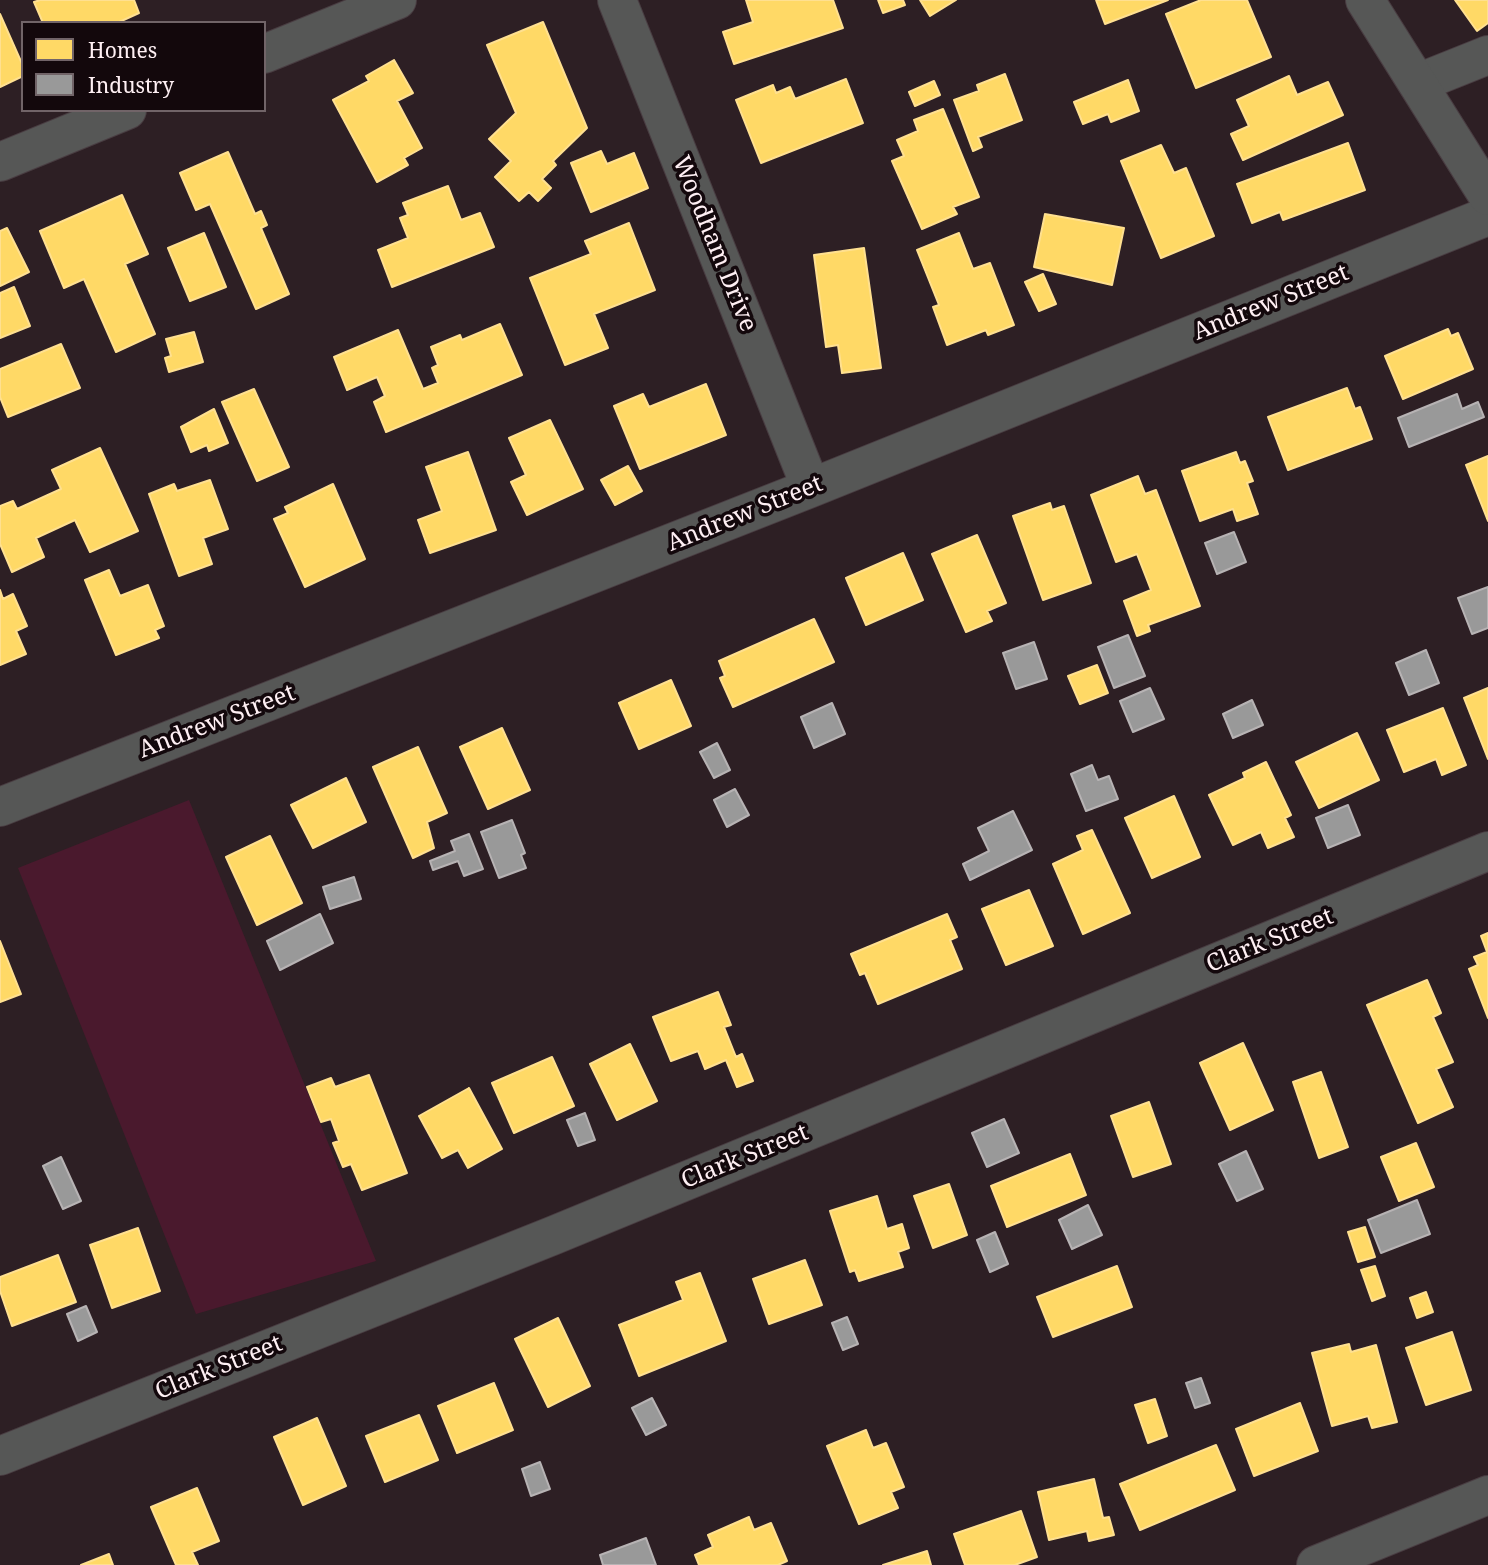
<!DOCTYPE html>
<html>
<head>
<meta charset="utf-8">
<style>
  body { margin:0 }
  #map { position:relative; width:1488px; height:1565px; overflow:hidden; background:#2d1f24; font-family:"Noto Serif",serif }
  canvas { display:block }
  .legend { position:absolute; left:21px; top:21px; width:245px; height:91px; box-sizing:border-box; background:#13080c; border:2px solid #716468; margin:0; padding:9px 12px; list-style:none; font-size:21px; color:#feeff3 }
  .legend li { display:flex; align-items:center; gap:14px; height:35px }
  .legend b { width:35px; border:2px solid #716468 }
</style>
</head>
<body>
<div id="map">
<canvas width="1488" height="1565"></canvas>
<ul class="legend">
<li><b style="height:19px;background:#ffd966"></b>Homes</li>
<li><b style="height:19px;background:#999"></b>Industry</li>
</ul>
</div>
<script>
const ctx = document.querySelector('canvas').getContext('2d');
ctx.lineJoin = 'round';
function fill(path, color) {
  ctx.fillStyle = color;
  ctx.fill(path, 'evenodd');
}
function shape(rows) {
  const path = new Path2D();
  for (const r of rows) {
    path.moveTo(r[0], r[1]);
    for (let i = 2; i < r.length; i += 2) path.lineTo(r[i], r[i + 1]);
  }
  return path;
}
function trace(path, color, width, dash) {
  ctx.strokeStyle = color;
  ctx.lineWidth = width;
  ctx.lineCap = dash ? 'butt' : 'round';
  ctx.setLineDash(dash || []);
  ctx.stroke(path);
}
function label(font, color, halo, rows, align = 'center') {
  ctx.font = font + ' "Noto Serif",serif';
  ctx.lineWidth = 7;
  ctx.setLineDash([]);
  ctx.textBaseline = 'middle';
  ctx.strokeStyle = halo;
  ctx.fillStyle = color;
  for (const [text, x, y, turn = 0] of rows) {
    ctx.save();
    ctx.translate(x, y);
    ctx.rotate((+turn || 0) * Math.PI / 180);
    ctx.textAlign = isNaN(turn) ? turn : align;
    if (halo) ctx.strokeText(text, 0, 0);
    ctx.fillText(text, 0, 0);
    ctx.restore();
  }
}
const green = shape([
  [189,800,376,1261,196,1314,18,868]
]);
const homes = shape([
  [40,0,134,0,139,13,117,23,43,23,34,2,40,0],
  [746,0,833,0,843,28,734,64,723,32,753,22,746,0],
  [878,0,903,0,905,5,883,13,878,0],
  [920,0,956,0,930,16,920,0],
  [1096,0,1168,0,1105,24,1096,0],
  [1201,0,1247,0,1271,57,1196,88,1166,14,1201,0],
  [1455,0,1488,0,1488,23,1477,31,1455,0],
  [0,14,23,66,23,76,0,87,0,14],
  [543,22,587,128,553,161,556,165,542,179,551,188,538,201,529,192,519,201,495,177,511,161,489,139,516,113,487,45,543,22],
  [394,60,413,93,397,101,422,148,404,158,408,165,377,182,333,100,369,81,366,76,394,60],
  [1005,74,1022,120,978,137,982,147,973,151,954,100,979,91,977,85,1005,74],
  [1289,76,1297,95,1328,82,1343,115,1243,160,1231,134,1249,126,1237,100,1289,76],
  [846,79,863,123,761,163,736,100,773,85,776,93,790,87,795,99,846,79],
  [1128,80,1139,111,1111,122,1108,114,1083,124,1074,102,1128,80],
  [934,81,940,95,915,106,909,92,934,81],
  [943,109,979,197,953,207,957,214,922,229,892,161,904,156,897,140,918,131,914,120,943,109],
  [1348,143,1365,190,1283,220,1280,212,1252,223,1237,184,1348,143],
  [1161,145,1174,173,1186,168,1214,236,1161,258,1121,161,1161,145],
  [601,151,607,164,634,153,648,188,591,212,571,163,601,151],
  [228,152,255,214,261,211,267,225,261,228,289,294,256,309,210,204,196,210,180,173,228,152],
  [448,186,461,220,480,213,494,247,392,287,378,250,408,238,400,218,408,215,403,203,448,186],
  [122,195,148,254,125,264,155,334,116,352,84,279,64,288,40,231,122,195],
  [1045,214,1124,228,1112,285,1034,267,1045,214],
  [629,223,655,290,594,314,608,348,565,365,530,278,591,254,585,241,629,223],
  [7,228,29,272,0,286,0,231,7,228],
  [204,233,226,287,190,301,168,248,204,233],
  [959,233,973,269,990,263,1014,325,988,335,986,330,947,345,933,307,939,305,917,250,959,233],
  [864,248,881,368,842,373,838,345,826,347,814,255,864,248],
  [1043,274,1056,304,1039,311,1025,282,1043,274],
  [14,287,30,326,0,338,0,293,14,287],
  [500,324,522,375,386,432,374,402,385,396,377,377,347,390,334,357,398,330,423,389,438,383,432,368,438,365,431,347,460,335,462,340,500,324],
  [1448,329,1451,336,1458,333,1473,369,1403,399,1385,356,1448,329],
  [194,332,203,362,169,372,165,358,171,356,166,339,194,332],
  [61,344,80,388,8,417,0,397,0,369,61,344],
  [706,384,726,435,640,469,614,406,643,394,649,407,706,384],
  [1347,388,1355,409,1360,407,1372,439,1288,470,1268,417,1347,388],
  [254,389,289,467,257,481,222,402,254,389],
  [214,409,228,443,209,451,207,445,191,452,181,427,214,409],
  [550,420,583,489,527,515,511,482,526,475,509,438,550,420],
  [100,448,138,531,90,552,75,520,36,538,44,557,12,572,0,544,0,506,13,501,17,509,61,489,52,470,100,448],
  [468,452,496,530,430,553,418,520,442,511,426,467,468,452],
  [1236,452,1240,463,1245,461,1253,481,1247,483,1258,514,1237,521,1233,509,1200,521,1182,471,1236,452],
  [1488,456,1488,521,1466,465,1488,456],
  [628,466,642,491,615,505,601,480,628,466],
  [1138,476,1145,494,1156,490,1200,606,1148,625,1150,631,1137,636,1124,601,1151,590,1137,554,1116,562,1091,495,1138,476],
  [210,480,228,529,203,538,212,564,179,576,149,494,174,484,177,491,210,480],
  [333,484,365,559,305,587,274,519,288,513,285,507,333,484],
  [1050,503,1052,510,1064,506,1091,583,1043,600,1013,516,1050,503],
  [977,535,1006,603,987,611,992,621,966,632,932,554,977,535],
  [903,553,923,600,866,625,846,578,903,553],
  [109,570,120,596,148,585,164,626,155,630,159,638,116,655,85,580,109,570],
  [0,590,3,599,13,594,27,626,16,631,26,654,0,665,0,590],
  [814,619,834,662,733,707,720,678,725,676,719,661,814,619],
  [1097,665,1108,693,1080,704,1068,676,1097,665],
  [671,680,691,726,639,749,619,703,671,680],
  [1488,688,1488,759,1464,698,1488,688],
  [1443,708,1466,765,1442,775,1436,759,1404,772,1387,730,1443,708],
  [502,728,530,790,488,809,460,747,502,728],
  [1357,733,1379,780,1319,808,1296,762,1357,733],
  [418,747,447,813,427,822,434,848,413,858,373,767,418,747],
  [1266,762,1291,815,1285,818,1294,837,1268,848,1261,832,1233,845,1209,795,1245,778,1243,773,1266,762],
  [346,778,366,822,313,848,291,805,346,778],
  [1174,796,1200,857,1152,878,1125,818,1174,796],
  [1092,830,1130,913,1083,934,1053,864,1083,850,1077,836,1092,830],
  [270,836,302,903,257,925,226,857,270,836],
  [1029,890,1053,946,1006,965,982,909,1029,890],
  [947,914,957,937,950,940,962,969,878,1004,865,973,860,975,851,954,947,914],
  [1488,933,1488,1018,1469,969,1478,965,1474,957,1487,952,1481,936,1488,933],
  [0,941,21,994,0,1002,0,941],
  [1427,980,1441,1013,1433,1017,1453,1062,1436,1069,1453,1107,1418,1123,1367,1005,1427,980],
  [718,992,731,1025,724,1027,736,1057,742,1054,753,1081,737,1087,726,1060,705,1069,698,1051,671,1061,653,1017,718,992],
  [1243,1043,1273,1110,1230,1130,1200,1063,1243,1043],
  [630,1044,657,1101,617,1120,590,1064,630,1044],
  [552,1057,574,1106,514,1133,492,1083,552,1057],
  [1321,1072,1348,1147,1319,1158,1293,1082,1321,1072],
  [369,1075,407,1173,362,1190,351,1164,343,1167,333,1143,339,1141,331,1119,321,1122,307,1087,331,1078,335,1087,369,1075],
  [469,1088,502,1149,468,1168,458,1150,442,1158,419,1116,469,1088],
  [1149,1102,1171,1164,1133,1177,1111,1116,1149,1102],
  [1416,1143,1434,1187,1399,1201,1381,1157,1416,1143],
  [1070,1154,1086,1195,1007,1227,991,1186,1070,1154],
  [949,1184,967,1235,933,1248,914,1196,949,1184],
  [877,1196,887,1229,902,1224,909,1248,898,1252,903,1267,859,1281,855,1270,850,1272,830,1211,877,1196],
  [1365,1227,1375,1257,1358,1262,1348,1232,1365,1227],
  [138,1228,160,1291,112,1308,90,1245,138,1228],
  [58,1255,76,1302,12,1326,0,1291,0,1277,58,1255],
  [805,1260,822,1305,769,1324,753,1279,805,1260],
  [1117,1266,1132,1307,1053,1337,1037,1297,1117,1266],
  [1375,1266,1385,1296,1372,1301,1361,1270,1375,1266],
  [700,1273,726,1341,639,1376,619,1325,683,1300,676,1282,700,1273],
  [1426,1292,1433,1312,1417,1318,1410,1298,1426,1292],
  [558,1318,590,1386,548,1407,515,1339,558,1318],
  [1452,1332,1471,1390,1426,1405,1406,1348,1452,1332],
  [1349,1344,1351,1352,1376,1345,1397,1422,1372,1428,1368,1416,1332,1426,1312,1353,1349,1344],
  [494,1383,513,1430,457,1453,438,1406,494,1383],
  [1155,1399,1167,1436,1148,1443,1135,1405,1155,1399],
  [1300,1403,1318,1451,1254,1476,1236,1429,1300,1403],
  [419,1415,438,1460,385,1482,366,1436,419,1415],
  [317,1418,346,1486,303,1505,274,1437,317,1418],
  [866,1430,873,1448,886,1443,904,1487,891,1492,898,1508,859,1524,827,1446,866,1430],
  [1216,1445,1235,1490,1140,1530,1120,1484,1216,1445],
  [1094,1479,1103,1518,1109,1517,1114,1535,1089,1541,1087,1531,1049,1540,1038,1492,1094,1479],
  [197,1488,219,1541,192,1552,198,1565,176,1565,151,1507,197,1488],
  [1021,1511,1037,1557,1015,1565,965,1565,954,1534,1021,1511],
  [749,1517,754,1530,771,1523,787,1561,778,1565,699,1565,695,1555,713,1547,708,1535,749,1517],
  [927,1551,931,1565,883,1565,927,1551],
  [109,1554,113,1565,81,1565,109,1554]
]);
const industry = shape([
  [1457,394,1462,409,1478,402,1484,417,1409,447,1398,418,1457,394],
  [1234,532,1246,562,1217,574,1205,543,1234,532],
  [1488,587,1488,628,1472,634,1458,598,1488,587],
  [1128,635,1145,676,1114,688,1098,647,1128,635],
  [1034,642,1047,679,1016,689,1003,653,1034,642],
  [1426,650,1439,683,1409,695,1396,663,1426,650],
  [1150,688,1164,719,1133,732,1120,701,1150,688],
  [1252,700,1263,725,1233,738,1223,714,1252,700],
  [832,703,845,734,814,748,801,717,832,703],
  [717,743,730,770,714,778,700,752,717,743],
  [1092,765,1098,780,1109,776,1118,799,1086,811,1071,774,1092,765],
  [735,789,749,815,727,827,714,800,735,789],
  [1348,805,1360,835,1328,848,1316,818,1348,805],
  [1013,811,1032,850,970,880,963,864,989,851,978,828,1013,811],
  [512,820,525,853,521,855,526,868,499,878,481,832,512,820],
  [469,834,483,869,464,876,458,861,433,870,430,861,455,851,451,841,469,834],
  [354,877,361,899,330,909,323,887,354,877],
  [320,914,333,943,280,970,267,941,320,914],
  [585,1113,595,1140,578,1146,567,1120,585,1113],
  [1004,1119,1019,1153,987,1167,972,1133,1004,1119],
  [1246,1151,1263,1189,1237,1201,1219,1164,1246,1151],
  [61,1157,81,1201,63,1209,43,1166,61,1157],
  [1417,1200,1430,1234,1381,1253,1368,1220,1417,1200],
  [1088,1205,1102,1235,1072,1249,1059,1220,1088,1205],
  [995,1232,1008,1264,990,1272,977,1240,995,1232],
  [86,1306,97,1332,78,1341,67,1314,86,1306],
  [847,1317,858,1344,843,1350,832,1323,847,1317],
  [1201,1378,1210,1403,1195,1408,1186,1383,1201,1378],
  [652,1398,666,1425,646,1435,632,1408,652,1398],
  [540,1462,550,1489,531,1496,522,1469,540,1462],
  [646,1538,656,1565,603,1565,600,1555,646,1538]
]);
const minor = shape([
  [617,0,811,488],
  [264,54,397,0],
  [1418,83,1488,55],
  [0,162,127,110],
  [0,807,811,488,1488,216],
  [0,1456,552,1236,1488,851],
  [1316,1565,1488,1495]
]);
const tertiary = shape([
  [1365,0,1488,196]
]);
const streetNames = [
  ["Woodham Drive",714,244,68],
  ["Andrew Street",1271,303,-22],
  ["Andrew Street",745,514,-22],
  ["Andrew Street",217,722,-21],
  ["Clark Street",1270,941,-22],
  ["Clark Street",745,1157,-22],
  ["Clark Street",219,1368,-22]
];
fill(green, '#4a192d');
fill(homes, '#ffd966');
trace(homes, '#ffe090', 2);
fill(industry, '#999');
trace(industry, '#b7b3b4', 2);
trace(minor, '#493d42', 40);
trace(tertiary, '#493d42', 40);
trace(minor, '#565756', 38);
trace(tertiary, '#565756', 38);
label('24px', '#feeff3', '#13080c', streetNames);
</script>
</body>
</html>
